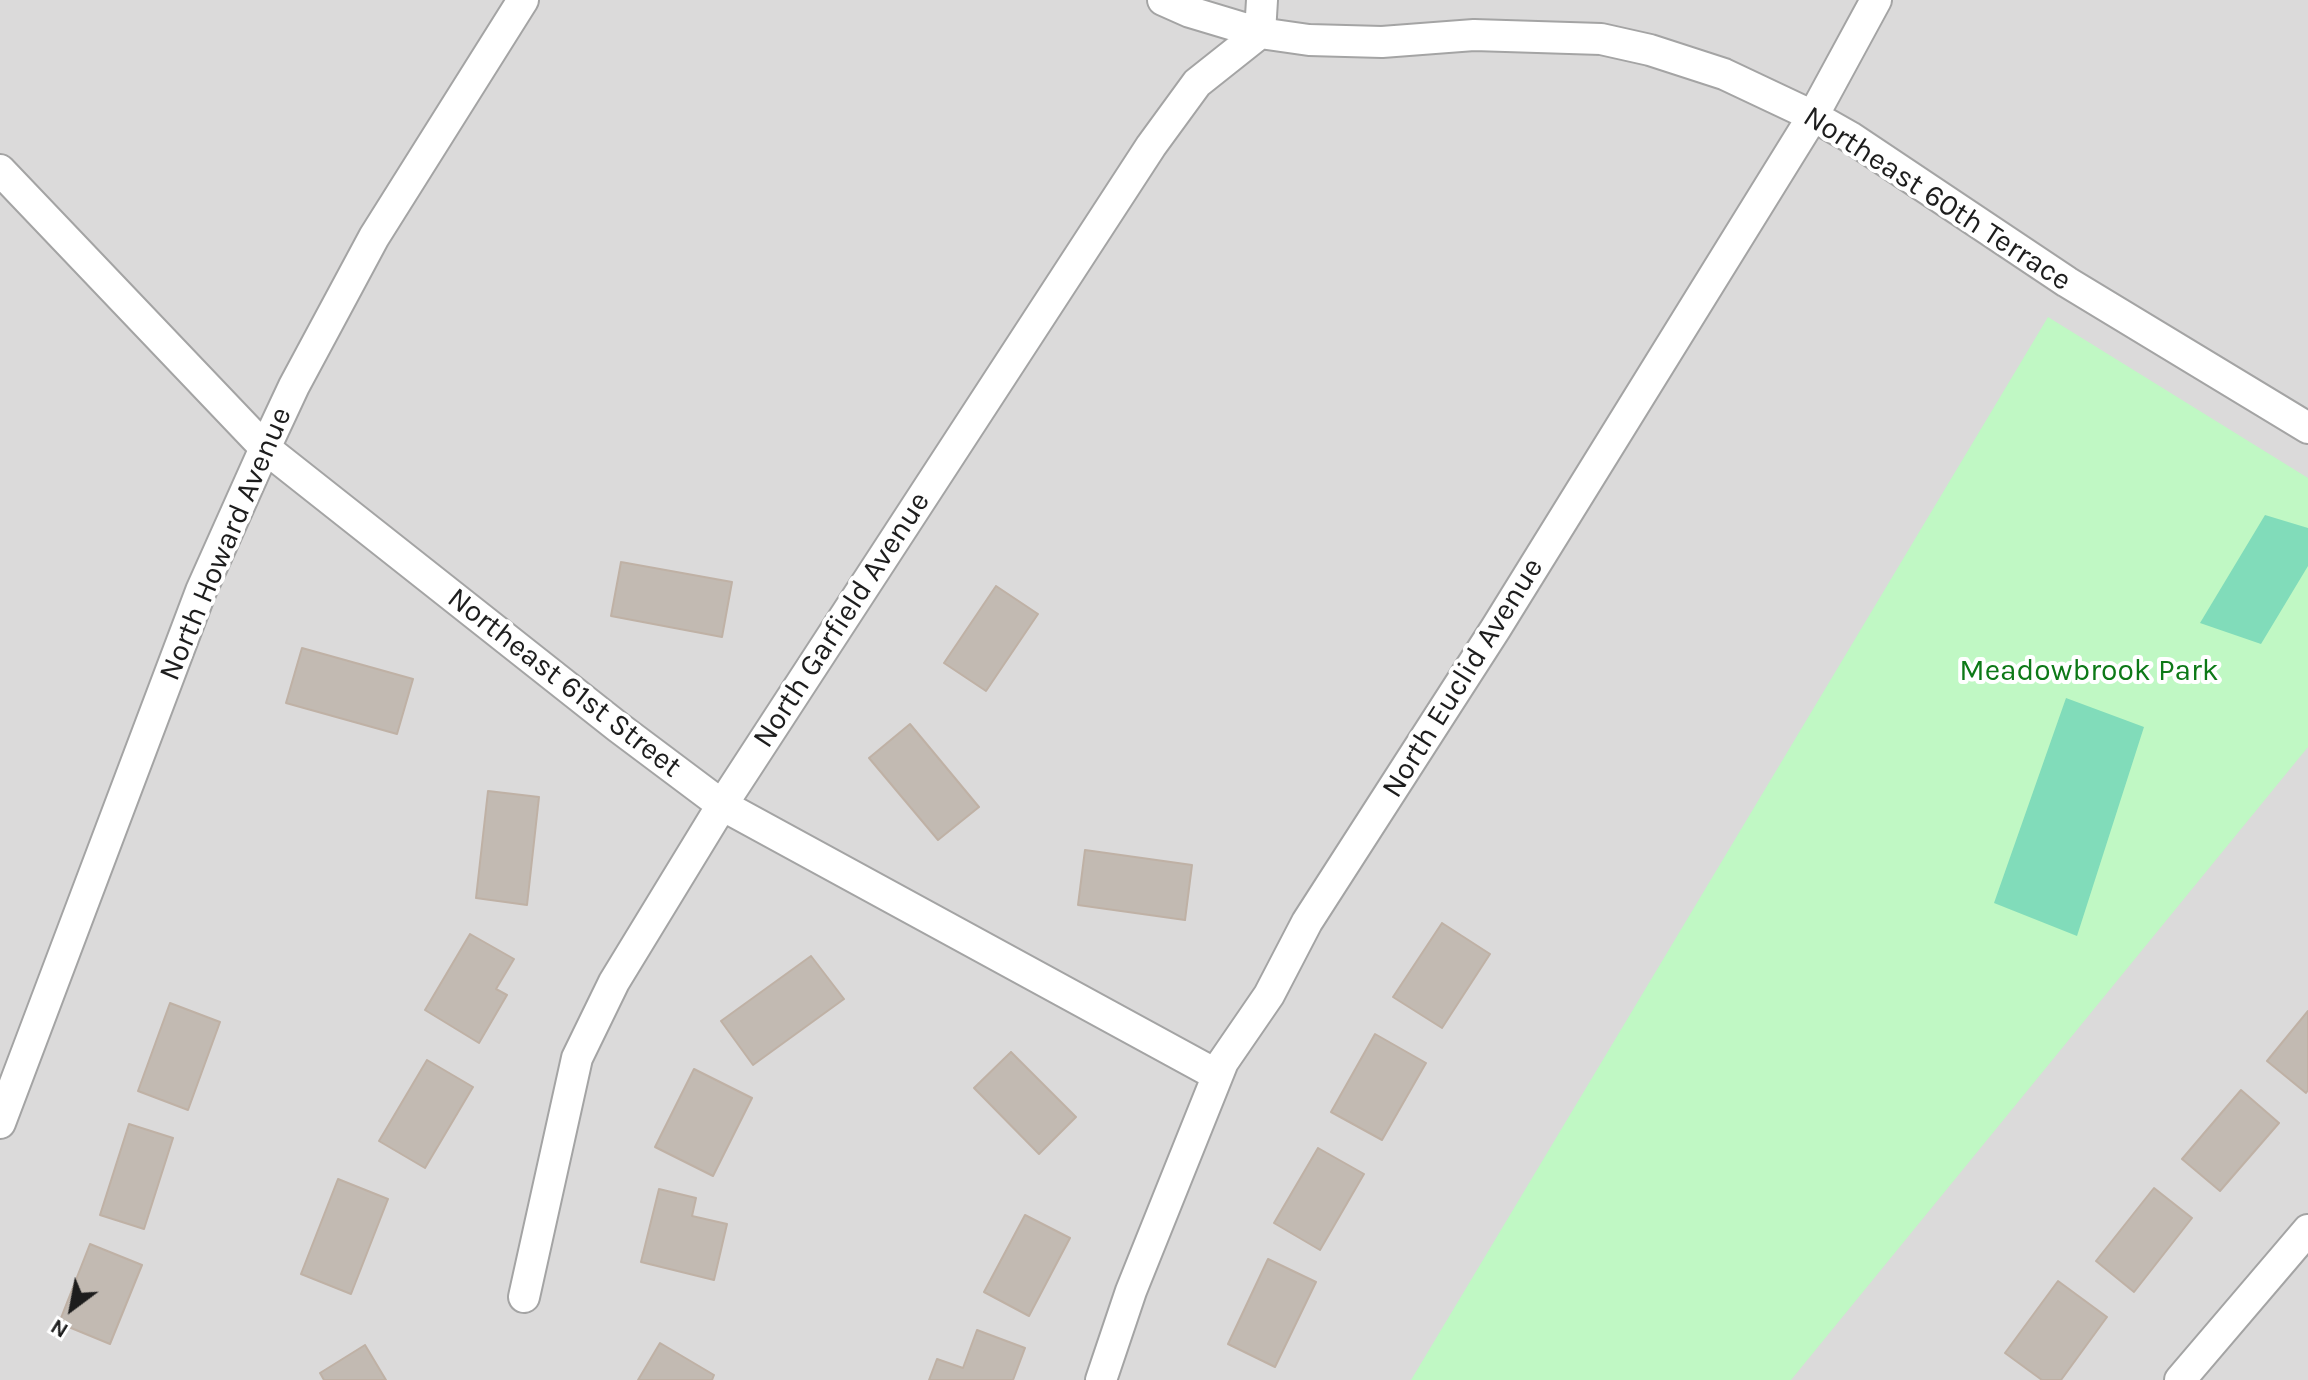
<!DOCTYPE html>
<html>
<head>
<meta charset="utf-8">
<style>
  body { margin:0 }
  #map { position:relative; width:2308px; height:1380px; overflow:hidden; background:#eeeae3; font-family:Karla,sans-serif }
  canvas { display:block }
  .north { position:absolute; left:32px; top:1268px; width:80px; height:80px; -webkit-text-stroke:6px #fff; paint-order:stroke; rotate:212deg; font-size:22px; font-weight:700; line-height:32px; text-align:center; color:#1d1d1d }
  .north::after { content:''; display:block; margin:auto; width:28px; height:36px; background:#1d1d1d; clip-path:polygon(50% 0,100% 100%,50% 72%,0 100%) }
</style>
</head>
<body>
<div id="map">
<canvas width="2308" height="1380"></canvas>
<div class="north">N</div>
</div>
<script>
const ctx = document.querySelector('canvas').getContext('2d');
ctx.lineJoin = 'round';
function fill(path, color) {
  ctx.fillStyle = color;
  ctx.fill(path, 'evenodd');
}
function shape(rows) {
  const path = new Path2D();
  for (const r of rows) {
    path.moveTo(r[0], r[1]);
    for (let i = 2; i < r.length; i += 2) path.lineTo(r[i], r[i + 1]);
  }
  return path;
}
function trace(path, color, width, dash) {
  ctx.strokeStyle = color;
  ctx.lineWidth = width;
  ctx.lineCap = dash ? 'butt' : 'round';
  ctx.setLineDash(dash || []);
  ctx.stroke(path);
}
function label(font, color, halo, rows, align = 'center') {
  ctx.font = font + ' Karla,sans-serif';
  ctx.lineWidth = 8;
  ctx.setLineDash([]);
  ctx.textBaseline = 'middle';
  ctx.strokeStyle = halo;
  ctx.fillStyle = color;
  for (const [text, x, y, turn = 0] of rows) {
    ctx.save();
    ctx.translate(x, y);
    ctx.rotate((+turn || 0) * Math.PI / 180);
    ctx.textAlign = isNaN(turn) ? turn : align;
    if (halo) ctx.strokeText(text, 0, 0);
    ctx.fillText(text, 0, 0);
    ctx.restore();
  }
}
const residential = shape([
  [0,0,2308,0,2308,1380,0,1380]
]);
const park = shape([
  [2048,317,2308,478,2308,747,1791,1380,1411,1380]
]);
const pitch = shape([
  [2265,515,2308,528,2308,566,2261,644,2200,623],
  [2066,698,2144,727,2077,936,1994,903]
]);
const building = shape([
  [621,562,732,582,722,637,611,616,621,562],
  [996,586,1038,614,986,691,944,663,996,586],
  [302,648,413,679,397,734,286,703,302,648],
  [910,724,979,807,938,840,869,758,910,724],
  [488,791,539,797,527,905,476,898,488,791],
  [1085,850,1192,865,1185,920,1078,905,1085,850],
  [1442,923,1490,954,1442,1028,1393,997,1442,923],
  [470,934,514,959,496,989,507,995,479,1043,425,1010,470,934],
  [811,956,844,999,753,1065,721,1021,811,956],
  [170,1003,220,1022,188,1110,138,1091,170,1003],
  [2308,1011,2308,1090,2306,1093,2267,1061,2308,1011],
  [1375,1034,1426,1063,1382,1140,1331,1112,1375,1034],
  [1011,1052,1076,1117,1039,1154,974,1088,1011,1052],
  [427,1060,473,1087,425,1168,379,1141,427,1060],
  [694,1069,752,1098,713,1176,655,1147,694,1069],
  [2241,1090,2279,1123,2220,1191,2182,1159,2241,1090],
  [129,1124,173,1138,144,1229,100,1215,129,1124],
  [1318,1148,1364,1174,1320,1250,1274,1223,1318,1148],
  [338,1179,388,1199,351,1294,301,1274,338,1179],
  [2154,1188,2192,1218,2134,1292,2096,1261,2154,1188],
  [659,1189,696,1198,692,1216,727,1224,714,1280,641,1262,659,1189],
  [1025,1215,1070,1238,1029,1316,984,1292,1025,1215],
  [90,1244,142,1265,110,1344,59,1323,90,1244],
  [1268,1259,1316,1282,1275,1367,1228,1344,1268,1259],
  [2058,1281,2107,1317,2061,1380,2042,1380,2005,1353,2058,1281],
  [977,1330,1025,1348,1013,1380,929,1380,937,1359,963,1368,977,1330],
  [660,1343,714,1375,712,1380,638,1380,660,1343],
  [365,1345,386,1380,324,1380,320,1373,365,1345]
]);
const street = shape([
  [1163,0,1190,12,1260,33,1309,40,1382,42,1474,35,1601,39,1650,50,1724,74,1813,116,1850,137,2067,282,2308,428],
  [0,170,265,448,618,727,722,805,1217,1075],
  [0,1123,201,591,265,448,294,386,374,237,523,0],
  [524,1297,577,1058,614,982,722,805,1151,146,1197,83,1260,33,1262,0],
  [1101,1380,1131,1291,1223,1062,1269,995,1307,922,1496,628,1813,116,1876,0],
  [2180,1380,2308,1230]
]);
const streetNames = [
  ["Northeast 60th Terrace",1937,199,33],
  ["North Howard Avenue",226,544,-67],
  ["North Garfield Avenue",842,620,-57],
  ["North Euclid Avenue",1463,678,-58],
  ["Northeast 61st Street",564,683,38]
];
const parkNames = [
  ["Meadowbrook Park",2089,671]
];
fill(residential, '#dbdada');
fill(park, '#c0f8c4');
fill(pitch, '#81dcba');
fill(building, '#c2bab2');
trace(building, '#bfb1a5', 2);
trace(street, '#a4a4a4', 34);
trace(street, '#fff', 30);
label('30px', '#1d1d1d', '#fff', streetNames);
label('30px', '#0d7917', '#fff', parkNames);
</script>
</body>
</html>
